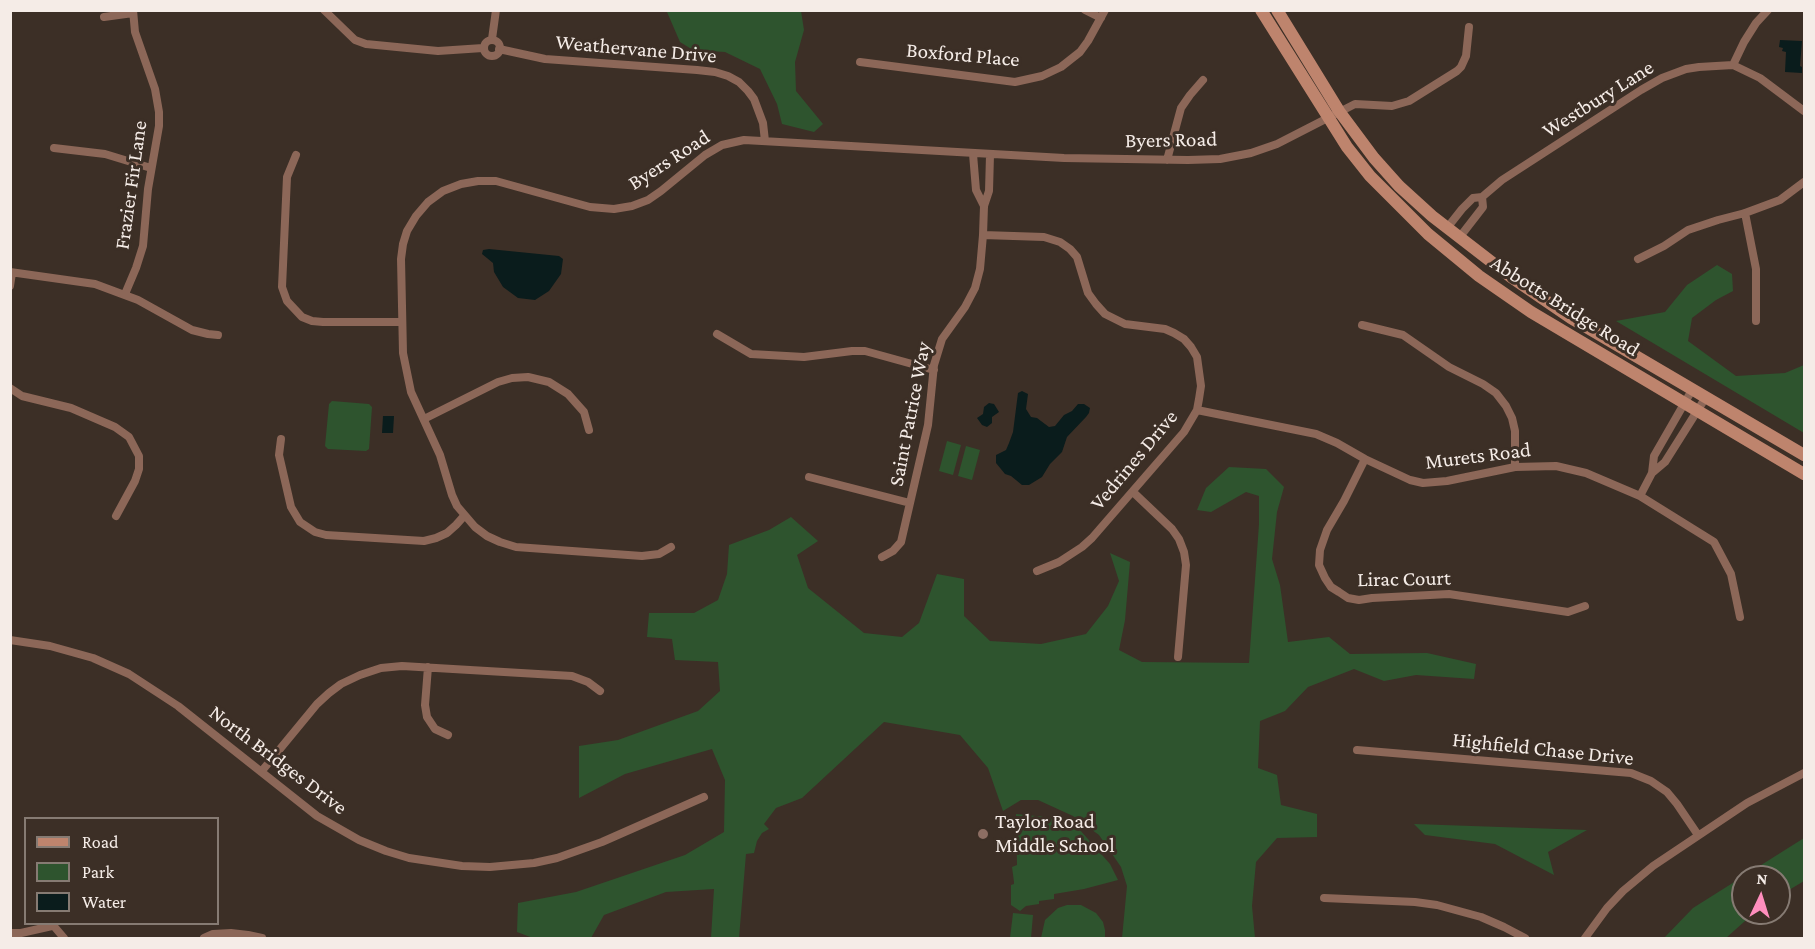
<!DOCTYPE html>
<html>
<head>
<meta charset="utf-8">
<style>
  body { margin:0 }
  #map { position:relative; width:1815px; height:949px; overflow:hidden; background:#3c2f26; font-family:"Crimson Pro",serif }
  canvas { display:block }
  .frame { position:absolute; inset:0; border:12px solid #f5ece7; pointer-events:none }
  .legend { position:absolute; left:24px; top:817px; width:195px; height:108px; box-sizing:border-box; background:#3c2f26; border:2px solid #867b73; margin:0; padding:8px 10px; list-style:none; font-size:18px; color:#f5ece7 }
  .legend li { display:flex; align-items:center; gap:12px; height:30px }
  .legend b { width:30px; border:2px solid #867b73 }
  .north { position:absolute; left:1731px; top:865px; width:60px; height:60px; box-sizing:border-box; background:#3c2f26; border:2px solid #867b73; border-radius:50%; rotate:4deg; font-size:16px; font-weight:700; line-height:24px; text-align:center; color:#f5ece7 }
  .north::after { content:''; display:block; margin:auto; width:21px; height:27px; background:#fe8ebd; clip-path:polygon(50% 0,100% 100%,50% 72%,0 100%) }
</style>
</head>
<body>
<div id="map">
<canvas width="1815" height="949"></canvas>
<div class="frame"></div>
<ul class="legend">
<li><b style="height:8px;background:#be846d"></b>Road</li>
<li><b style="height:16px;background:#2e542e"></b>Park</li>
<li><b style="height:16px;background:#0a1c1c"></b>Water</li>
</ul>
<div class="north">N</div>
</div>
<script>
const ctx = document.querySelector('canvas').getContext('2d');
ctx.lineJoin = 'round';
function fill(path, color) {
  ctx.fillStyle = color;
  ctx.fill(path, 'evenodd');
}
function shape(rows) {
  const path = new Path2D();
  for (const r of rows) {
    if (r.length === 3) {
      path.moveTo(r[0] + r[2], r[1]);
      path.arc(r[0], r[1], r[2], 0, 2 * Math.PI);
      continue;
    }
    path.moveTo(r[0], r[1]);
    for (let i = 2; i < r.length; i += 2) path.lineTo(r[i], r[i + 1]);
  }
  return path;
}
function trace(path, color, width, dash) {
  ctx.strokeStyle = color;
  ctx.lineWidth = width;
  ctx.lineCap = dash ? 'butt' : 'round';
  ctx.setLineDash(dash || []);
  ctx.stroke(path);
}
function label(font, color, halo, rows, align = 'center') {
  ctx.font = font + ' "Crimson Pro",serif';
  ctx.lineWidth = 6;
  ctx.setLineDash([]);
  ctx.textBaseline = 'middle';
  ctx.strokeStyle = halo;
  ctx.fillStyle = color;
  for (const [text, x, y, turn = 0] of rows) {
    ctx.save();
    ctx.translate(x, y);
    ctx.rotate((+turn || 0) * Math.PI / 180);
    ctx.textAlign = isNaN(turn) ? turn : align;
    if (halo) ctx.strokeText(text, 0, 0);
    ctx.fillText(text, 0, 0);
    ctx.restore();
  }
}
const green = shape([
  [665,11,801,11,804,30,795,62,796,91,823,124,814,132,782,124,777,104,760,69,725,52,693,50,680,42,667,12],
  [1717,265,1732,274,1733,291,1716,300,1692,318,1688,341,1736,376,1785,373,1804,365,1804,433,1616,321,1665,312,1687,285],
  [332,401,369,404,372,407,369,449,366,451,328,449,325,446,329,404],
  [947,441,961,445,953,475,939,471],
  [966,446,980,450,972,480,958,476],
  [1229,467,1266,469,1284,487,1277,512,1272,559,1280,585,1288,642,1329,637,1350,654,1427,653,1476,664,1474,679,1416,675,1384,681,1354,669,1308,687,1285,711,1260,721,1258,768,1277,775,1281,805,1317,814,1317,837,1277,838,1256,862,1252,906,1255,938,1122,938,1127,886,1121,867,1099,835,1073,816,1038,800,1021,800,1003,811,988,768,960,735,884,722,802,798,776,808,764,824,769,829,762,833,757,841,754,853,746,854,739,938,711,938,714,889,666,892,604,915,591,938,533,938,517,932,518,903,576,892,685,855,724,832,725,780,712,749,625,774,579,798,579,746,618,740,698,711,720,691,718,662,675,660,672,639,647,637,649,613,694,613,718,600,727,574,729,545,769,530,791,517,818,541,797,555,808,588,864,633,902,637,919,623,937,574,964,579,964,616,990,641,1041,644,1086,634,1108,606,1119,581,1110,553,1130,562,1125,620,1119,650,1142,662,1249,663,1259,524,1259,496,1246,492,1211,512,1197,510,1206,488],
  [1016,814,1057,818,1080,830,1110,864,1118,880,1084,889,1054,894,1054,899,1039,901,1039,904,1026,906,1020,911,1011,905,1011,885,1014,884,1014,882,1012,867,1017,865],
  [1414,824,1587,830,1548,852,1554,875,1495,844,1425,835],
  [1804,838,1804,881,1779,896,1779,877,1743,877,1743,913,1754,913,1726,938,1664,938,1693,908],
  [1067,905,1081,905,1096,913,1103,922,1105,930,1105,938,1041,938,1045,920,1058,908],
  [1013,913,1033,915,1031,938,1010,938]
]);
const water = shape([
  [1780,40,1802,41,1800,66,1802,67,1802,73,1785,72,1786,52,1782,51,1783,48,1779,47],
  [489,249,559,256,563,259,561,274,549,291,535,300,518,298,503,287,494,272,493,263,482,254,483,250],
  [1022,391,1028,394,1026,409,1031,417,1037,418,1049,427,1055,426,1064,415,1072,411,1078,404,1084,404,1090,408,1089,413,1086,417,1067,437,1062,452,1050,464,1042,477,1029,485,1022,485,1011,476,1005,474,996,463,996,455,1006,450,1009,443,1013,432,1018,393],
  [989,403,994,404,999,412,992,417,992,423,987,427,982,425,977,418,983,414,984,407],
  [383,416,394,416,393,433,382,433]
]);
const street = shape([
  [324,10,355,40,366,44,438,51,483,48],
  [1085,10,1101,18],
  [104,17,133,13],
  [492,39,496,10],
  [492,48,8],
  [499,49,545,59,697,70,715,72,728,76,739,82,748,91,754,99,763,123,765,141],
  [860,62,1015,82,1042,76,1061,67,1080,52,1088,41,1105,10],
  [1733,65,1744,42,1756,23,1768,10],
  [54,148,105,154,151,168],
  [973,154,976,190,984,206],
  [296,155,287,177,282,287,287,301,302,317,312,321,323,322,402,322],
  [1167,160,1181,108,1190,95,1203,80],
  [1745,213,1756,269,1756,321],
  [1447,228,1462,209,1473,198,1482,197,1502,180,1641,90,1662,78,1686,69,1699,67,1733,65,1760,78,1804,111],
  [983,235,1044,237,1060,242,1070,249,1077,257,1088,293,1096,304,1105,314,1125,324,1165,329,1174,333,1184,339,1191,347,1197,357,1201,386,1199,399,1197,410,1184,432,1092,538,1082,547,1059,562,1037,571],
  [1459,238,1483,207,1482,197],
  [1638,259,1664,246,1688,230,1718,220,1745,213,1780,200,1804,182],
  [10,272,95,284,138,300,192,330,208,334,218,335],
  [10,286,12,273],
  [125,294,136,268,143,246,148,189,159,126,159,112,155,89,135,32,133,10],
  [1362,325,1403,335,1449,367,1483,384,1496,393,1506,406,1512,418,1515,431,1515,467],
  [717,334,751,354,804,357,852,351,865,351,934,370],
  [10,388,22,396,71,408,115,427,129,437,139,456,139,469,135,481,116,516],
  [1197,410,1316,434,1337,443,1365,459,1410,480,1423,483,1447,481,1515,467,1556,466,1586,473,1640,496,1714,542,1731,574,1740,617],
  [424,419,498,382,512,378,528,377,549,382,568,394,584,412,589,430],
  [281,439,279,455,291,507,300,522,315,532,326,535,424,541,436,538,447,533,456,525,464,516],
  [1365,459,1344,501,1327,530,1320,550,1319,565,1325,578,1331,587,1339,592,1348,598,1359,600,1372,598,1449,594,1568,612,1585,606],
  [1652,473,1665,462,1706,397],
  [809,477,910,503],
  [1133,492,1172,529,1179,539,1184,552,1186,565,1178,657],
  [1640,496,1652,473,1654,456,1692,390],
  [671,547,659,554,642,556,516,547,500,542,487,536,475,527,457,506,452,495,440,455,411,392,403,353,401,259,403,244,407,231,416,216,428,202,443,191,461,184,478,181,496,181,590,207,614,209,632,206,648,200,661,191,705,155,722,145,744,140,1064,158,1188,160,1220,159,1251,153,1277,144,1355,104,1392,106,1409,101,1457,71,1461,67,1466,56,1469,27],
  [882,557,893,551,901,542,928,425,934,365,942,339,965,307,975,288,980,269,983,235,984,206,989,191,990,155],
  [10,640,50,646,93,658,129,674,178,706,317,816,359,840,386,851,409,858,462,866,490,867,534,863,557,858,602,842,704,797],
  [428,667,425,705,427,717,435,729,448,735],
  [1357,750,1631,773,1651,781,1667,792,1677,804,1698,835],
  [261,772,317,704,329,693,341,684,360,675,381,668,402,666,572,676,588,682,600,691],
  [1324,898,1415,902,1437,905,1481,917,1504,927,1525,938],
  [52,924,64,938],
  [10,933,21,933,52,926],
  [204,938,213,934,231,933,248,935,262,938],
  [1585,938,1607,908,1623,891,1653,866,1747,803,1804,773]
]);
const secondary = shape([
  [1261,10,1347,147,1370,176,1428,234,1479,276,1531,312,1804,474],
  [1277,10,1339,111,1374,158,1399,186,1432,216,1511,277,1571,318,1804,455]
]);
const markers = [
  [983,834,6,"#8d6e63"]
];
const streetNames = [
  ["Weathervane Drive",636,49,5],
  ["Boxford Place",963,55,5],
  ["Westbury Lane",1598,99,-32],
  ["Byers Road",1171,140,-1],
  ["Byers Road",669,160,-33],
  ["Frazier Fir Lane",131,185,-82],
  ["Abbotts Bridge Road",1565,306,32],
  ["Saint Patrice Way",910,414,-79],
  ["Murets Road",1478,456,-7],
  ["Vedrines Drive",1134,460,-50],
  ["Lirac Court",1404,579,-1],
  ["Highfield Chase Drive",1543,749,6],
  ["North Bridges Drive",278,760,37]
];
const poiNames = [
  ["Taylor Road",995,822],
  ["Middle School",995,846]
];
fill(green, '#2e542e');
fill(water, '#0a1c1c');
trace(street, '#8c6758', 8);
trace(secondary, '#be846d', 12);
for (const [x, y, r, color] of markers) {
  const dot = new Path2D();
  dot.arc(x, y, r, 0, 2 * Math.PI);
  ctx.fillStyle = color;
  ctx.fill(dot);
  trace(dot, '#3c2f26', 2);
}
label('21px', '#f5ece7', '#3c2f26', streetNames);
label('21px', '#f5ece7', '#3c2f26', poiNames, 'left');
</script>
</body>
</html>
